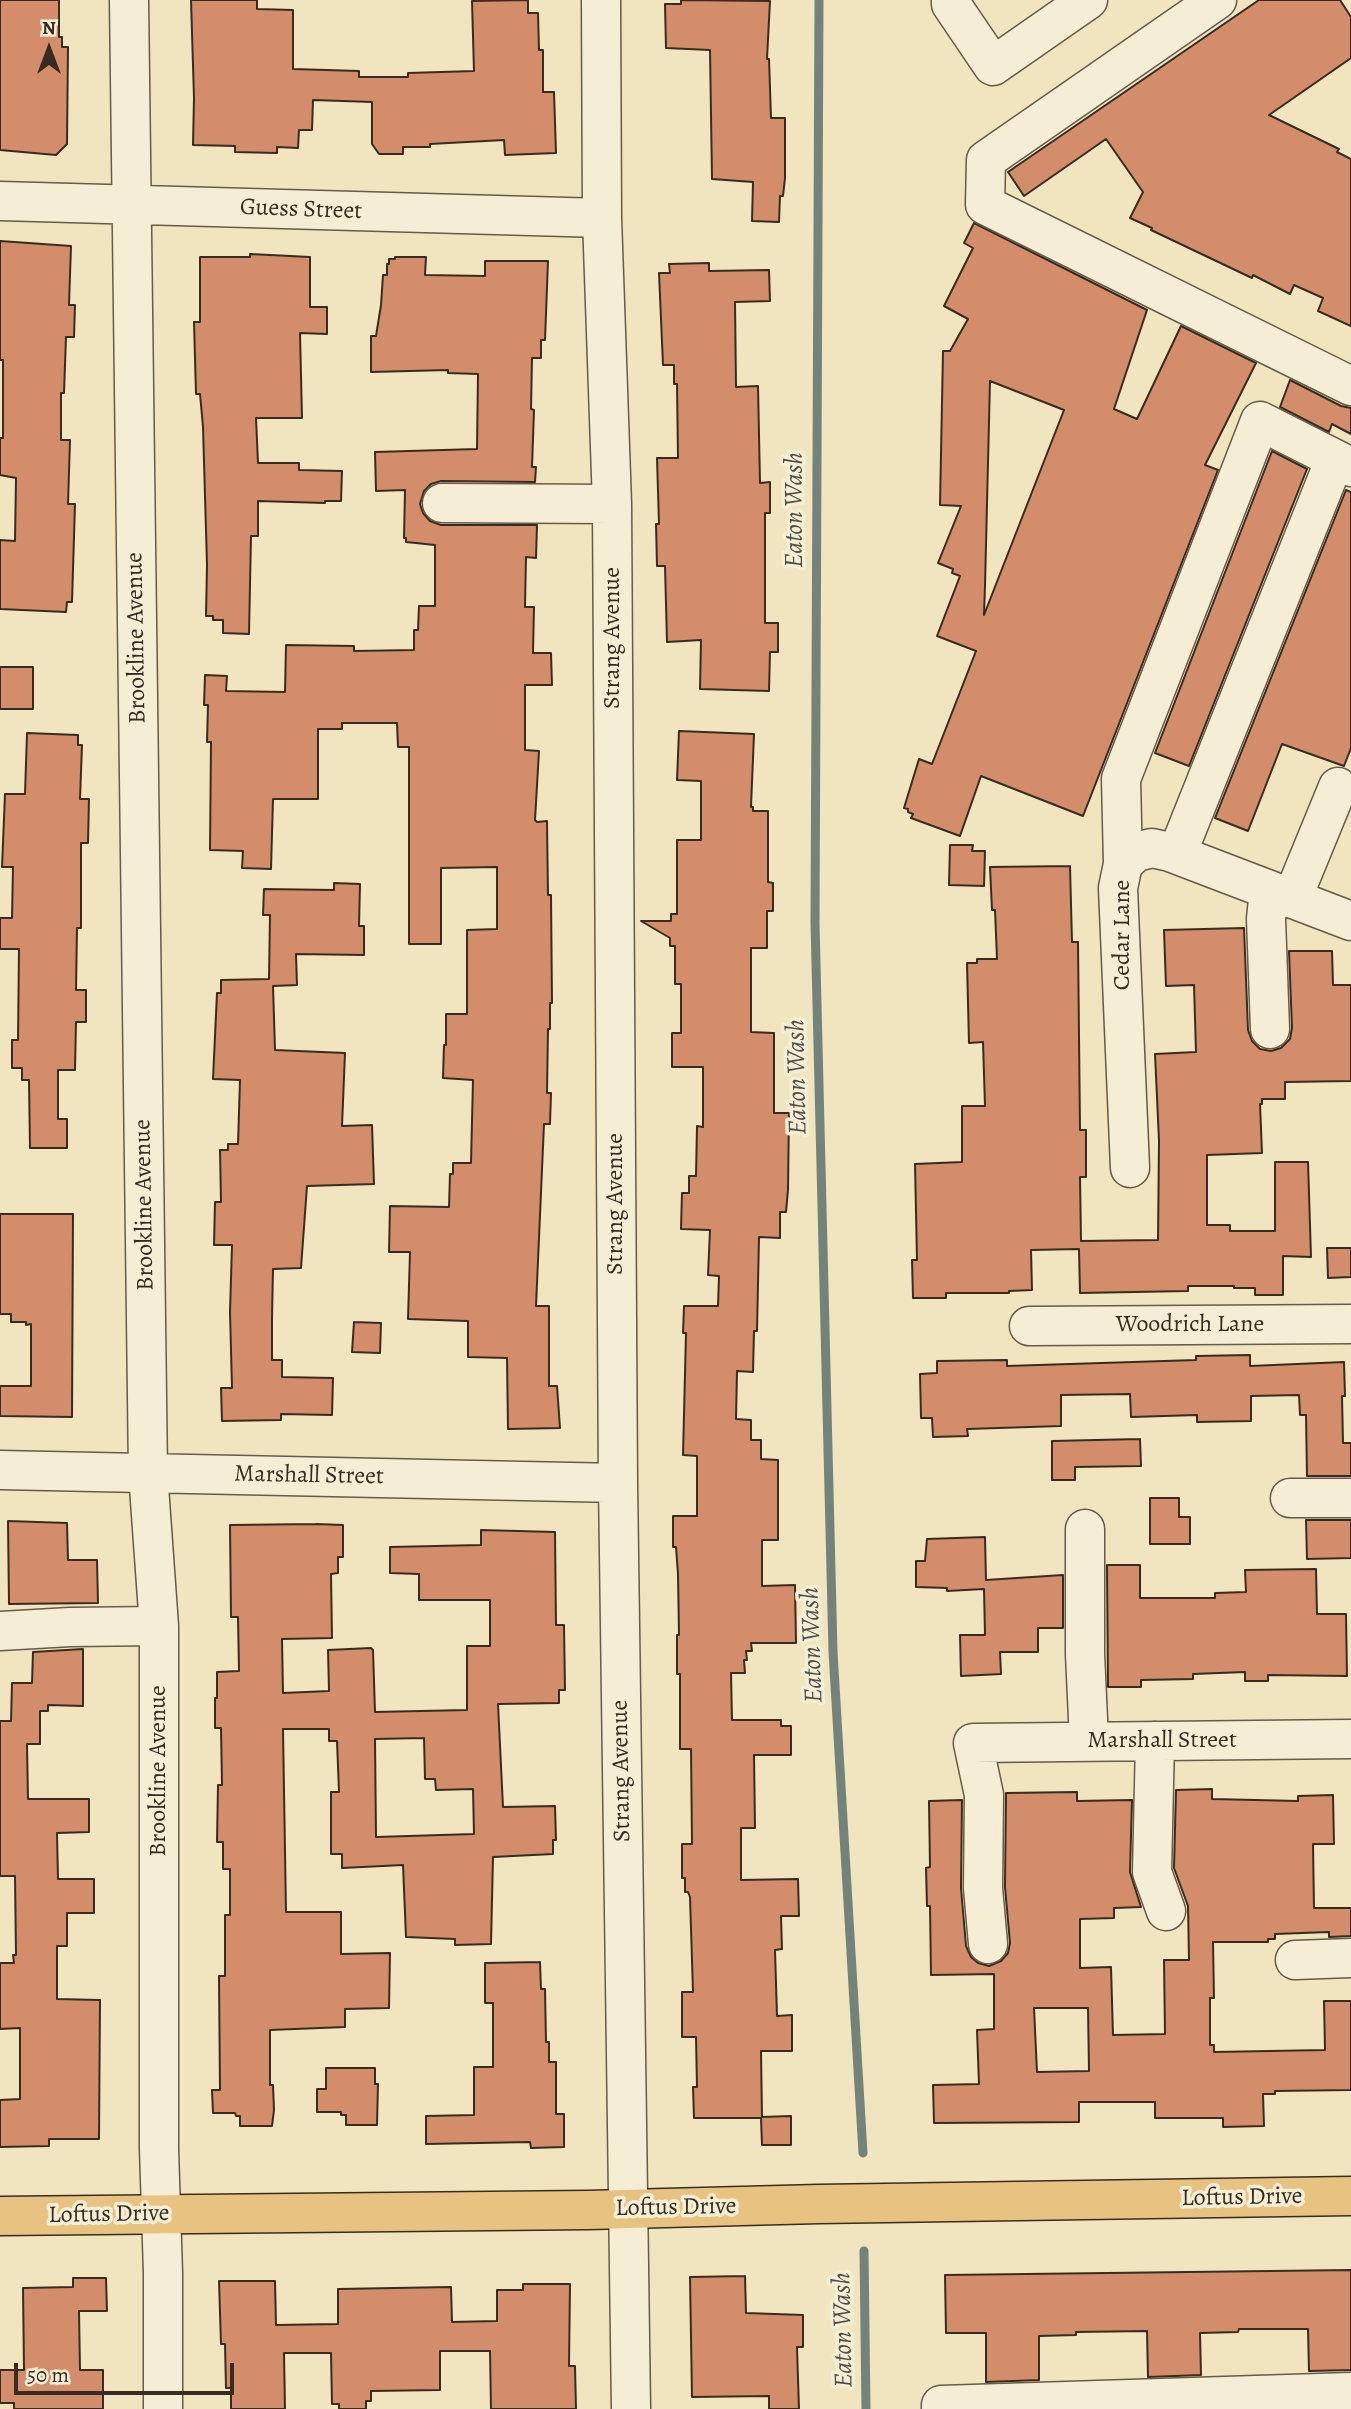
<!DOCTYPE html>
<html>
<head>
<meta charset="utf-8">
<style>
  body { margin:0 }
  #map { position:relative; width:1351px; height:2409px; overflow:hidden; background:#f0e5bf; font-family:Alegreya,serif }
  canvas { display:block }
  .north { position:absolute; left:14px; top:14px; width:70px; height:70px; -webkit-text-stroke:5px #f5eed5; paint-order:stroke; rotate:0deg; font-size:19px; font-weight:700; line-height:28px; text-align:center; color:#382c22 }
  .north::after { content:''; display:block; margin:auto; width:24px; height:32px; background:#382c22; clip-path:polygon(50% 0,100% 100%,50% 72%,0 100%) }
  .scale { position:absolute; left:14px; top:2363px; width:220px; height:32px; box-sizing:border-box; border:4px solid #382c22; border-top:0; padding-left:9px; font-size:21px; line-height:24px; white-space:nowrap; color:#382c22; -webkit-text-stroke:5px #f5eed5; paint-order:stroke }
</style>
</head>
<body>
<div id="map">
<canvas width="1351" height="2409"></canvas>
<div class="north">N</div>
<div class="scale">50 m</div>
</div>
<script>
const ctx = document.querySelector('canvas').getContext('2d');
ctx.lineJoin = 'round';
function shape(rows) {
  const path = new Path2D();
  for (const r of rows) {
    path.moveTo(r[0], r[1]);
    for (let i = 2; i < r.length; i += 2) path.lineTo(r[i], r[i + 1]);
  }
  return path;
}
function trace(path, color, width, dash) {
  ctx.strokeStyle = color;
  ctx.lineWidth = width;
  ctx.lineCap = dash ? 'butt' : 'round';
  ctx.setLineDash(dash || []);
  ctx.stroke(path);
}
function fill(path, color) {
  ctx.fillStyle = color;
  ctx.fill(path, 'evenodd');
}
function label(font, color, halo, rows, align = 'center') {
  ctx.font = font + ' Alegreya,serif';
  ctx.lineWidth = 7;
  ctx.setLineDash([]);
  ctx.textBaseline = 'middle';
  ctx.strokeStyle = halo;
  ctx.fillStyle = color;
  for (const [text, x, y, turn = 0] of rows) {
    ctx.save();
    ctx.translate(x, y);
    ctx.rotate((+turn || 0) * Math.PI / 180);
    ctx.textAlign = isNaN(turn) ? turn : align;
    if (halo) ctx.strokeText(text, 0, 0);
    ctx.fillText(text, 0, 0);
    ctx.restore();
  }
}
const stream = shape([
  [819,0,815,923,833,1652,863,2153],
  [864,2251,866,2409]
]);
const building = shape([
  [0,0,59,0,59,37,62,37,62,47,68,47,67,144,56,155,0,150,0,0],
  [191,0,257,0,257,9,293,10,293,69,359,71,359,77,408,77,408,73,474,71,472,1,528,0,528,13,538,13,539,50,543,50,543,92,554,92,556,153,505,155,504,140,430,144,430,147,403,147,403,154,379,154,372,144,372,102,313,100,312,130,299,130,298,148,277,147,277,153,235,152,235,146,193,145,194,98,191,0],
  [681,0,770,1,767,59,769,59,771,118,785,118,785,178,783,196,780,196,779,222,752,221,753,182,712,179,710,50,666,48,665,4,681,4,681,0],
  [1259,0,1340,0,1351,17,1351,58,1269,115,1339,149,1337,152,1351,159,1351,326,1318,311,1323,298,1294,285,1290,294,1253,275,1252,278,1151,230,1152,228,1130,218,1143,192,1106,139,1024,196,1008,172,1259,0],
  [974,223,1147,310,1114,409,1137,419,1181,326,1256,363,1205,465,1218,470,1083,816,981,776,960,836,911,818,913,814,908,812,908,809,904,808,919,759,932,764,976,651,937,636,960,576,952,573,953,569,938,563,961,506,940,505,943,351,950,351,968,319,944,306,973,248,964,243,974,223],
  [990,381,1064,410,984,615,985,586,990,381],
  [0,241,71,246,69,305,75,305,74,337,66,337,64,393,61,393,61,440,70,440,68,504,75,504,72,602,67,602,66,612,0,609,0,540,15,541,16,478,0,475,0,438,3,438,3,360,0,360,0,241],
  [250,254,310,257,310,307,327,307,327,334,300,333,302,418,256,418,258,463,299,463,299,470,342,471,341,501,325,501,325,503,258,501,258,536,251,536,249,634,223,633,223,620,213,620,213,616,206,616,207,565,203,427,200,394,196,394,194,322,200,322,200,257,250,257,250,254],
  [395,257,426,257,425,275,485,276,485,261,548,261,545,340,541,340,541,358,532,358,531,409,534,410,532,467,536,467,535,482,441,481,431,484,424,491,420,504,423,513,430,521,441,525,537,525,536,558,526,557,525,607,534,607,533,653,551,653,552,685,525,685,525,750,539,751,535,820,537,822,547,821,548,895,551,895,552,1003,550,1003,550,1029,548,1029,547,1093,551,1093,550,1124,544,1124,536,1306,549,1306,549,1386,557,1386,560,1428,508,1429,507,1358,468,1357,468,1321,408,1319,410,1252,389,1252,390,1206,449,1207,450,1174,453,1174,453,1163,471,1163,473,1080,443,1078,444,1045,446,1045,446,1014,467,1014,467,930,497,929,497,867,441,868,441,944,409,944,409,747,398,747,397,723,342,723,342,729,318,729,318,799,273,799,271,869,242,868,243,851,210,850,211,742,207,742,208,705,204,705,205,675,227,676,226,691,285,692,286,645,354,646,354,651,414,650,414,630,418,630,419,606,435,606,435,545,406,542,406,538,404,538,405,490,376,491,375,452,477,449,478,374,448,373,448,370,371,372,371,336,376,336,381,305,383,275,387,275,387,264,389,264,389,259,395,259,395,257],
  [709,263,709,271,769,270,770,301,735,302,736,387,758,386,760,483,770,482,770,513,765,513,765,623,778,623,778,652,770,652,769,691,700,689,701,640,667,642,665,566,657,566,656,524,659,524,657,458,678,458,677,384,674,384,674,365,663,365,659,273,670,273,669,264,709,263],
  [1290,380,1341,406,1351,408,1351,434,1332,424,1329,432,1280,407,1290,380],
  [1272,451,1307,469,1189,766,1155,753,1272,451],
  [1346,490,1351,492,1351,748,1344,766,1282,744,1248,831,1215,818,1346,490],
  [0,667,33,667,33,709,0,709,0,667],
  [679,731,754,734,751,807,753,807,753,811,768,811,768,882,773,883,773,911,767,911,767,948,751,948,751,1032,774,1033,774,1113,789,1113,788,1190,786,1212,780,1212,780,1238,759,1237,757,1331,754,1331,753,1372,737,1371,736,1419,751,1420,751,1440,761,1440,761,1459,778,1460,778,1540,762,1540,762,1586,795,1585,796,1643,751,1643,752,1651,746,1651,747,1660,744,1660,745,1673,731,1673,732,1720,781,1720,781,1726,791,1726,791,1755,754,1755,755,1828,741,1828,741,1880,798,1879,799,1916,781,1916,782,1949,775,1950,777,2016,792,2015,792,2051,761,2051,762,2117,791,2116,791,2145,762,2145,761,2118,694,2118,693,2087,697,2087,696,2037,682,2037,682,1992,693,1992,690,1897,688,1892,685,1892,685,1878,682,1878,682,1844,692,1844,691,1749,680,1749,680,1674,677,1674,677,1635,679,1635,678,1574,676,1547,673,1547,673,1516,697,1516,697,1456,683,1455,686,1333,683,1333,684,1306,718,1306,719,1276,708,1275,710,1230,681,1229,682,1193,689,1193,689,1176,696,1176,697,1126,703,1127,703,1067,672,1067,672,1033,681,1033,681,984,675,984,675,946,670,946,670,938,641,921,671,921,671,914,677,914,677,840,701,840,701,781,677,780,679,731],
  [27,733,78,735,78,745,82,745,80,799,89,799,88,843,81,843,81,928,77,928,76,990,86,990,86,1022,76,1022,75,1070,58,1070,58,1119,67,1119,67,1148,30,1148,29,1080,22,1080,22,1068,12,1068,12,1040,18,1040,19,949,0,949,0,918,12,918,13,867,2,867,5,794,25,794,27,733],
  [950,845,973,845,972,851,985,851,984,886,949,885,950,845],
  [1070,866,1072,942,1078,942,1080,1130,1086,1130,1086,1177,1080,1177,1081,1241,1158,1240,1159,1141,1155,1054,1196,1052,1194,985,1166,986,1164,930,1244,928,1248,1030,1252,1041,1260,1049,1271,1051,1281,1048,1290,1039,1292,1028,1289,951,1332,951,1333,985,1351,985,1351,1081,1285,1082,1285,1099,1262,1099,1262,1104,1260,1104,1262,1153,1207,1155,1207,1225,1230,1225,1230,1231,1275,1231,1275,1162,1308,1162,1311,1257,1283,1256,1283,1295,1255,1295,1255,1288,1234,1288,1234,1286,1188,1286,1188,1291,1080,1293,1079,1249,1031,1250,1032,1290,1009,1291,1009,1293,946,1293,946,1298,913,1298,912,1260,917,1260,915,1164,962,1162,962,1106,985,1106,983,1042,969,1043,967,963,977,963,977,959,997,959,995,910,992,910,990,867,1070,866],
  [334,883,360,884,359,926,364,926,364,955,296,954,297,985,273,986,275,1050,345,1053,342,1126,372,1125,374,1184,307,1186,301,1268,273,1269,272,1318,272,1360,282,1360,282,1377,333,1378,332,1415,281,1414,281,1420,222,1421,221,1388,232,1388,230,1312,232,1245,214,1245,215,1202,221,1202,220,1150,228,1150,228,1144,238,1144,240,1080,213,1079,217,993,221,993,221,980,269,979,270,915,263,915,264,889,334,890,334,883],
  [0,1214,73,1214,72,1417,0,1416,0,1386,31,1386,31,1324,26,1325,26,1322,11,1322,11,1314,0,1314,0,1214],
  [1327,1248,1351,1248,1351,1277,1328,1278,1327,1248],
  [354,1322,381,1323,380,1353,352,1352,354,1322],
  [1250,1355,1250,1366,1344,1362,1345,1396,1342,1396,1343,1443,1351,1443,1351,1476,1307,1476,1306,1415,1300,1415,1299,1395,1251,1396,1251,1421,1197,1422,1197,1415,1131,1417,1130,1394,1061,1395,1061,1426,967,1429,968,1436,933,1437,932,1418,921,1418,920,1374,937,1373,937,1361,1007,1360,1007,1366,1196,1360,1196,1356,1250,1355],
  [1140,1439,1141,1466,1075,1467,1075,1480,1052,1480,1052,1441,1140,1439],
  [1150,1498,1179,1498,1179,1517,1190,1517,1190,1544,1150,1544,1150,1498],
  [1306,1520,1351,1520,1351,1558,1307,1559,1306,1520],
  [8,1521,67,1523,68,1560,97,1560,98,1603,9,1604,8,1521],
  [316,1524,343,1525,343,1557,338,1557,338,1573,331,1574,332,1638,282,1639,283,1693,329,1691,328,1650,371,1648,373,1650,375,1712,467,1710,467,1646,490,1646,490,1600,419,1600,419,1574,390,1573,390,1547,481,1545,481,1530,555,1532,556,1625,564,1625,565,1690,559,1690,559,1703,498,1704,503,1807,555,1806,556,1840,553,1840,553,1854,493,1857,491,1944,455,1945,455,1939,406,1937,403,1865,342,1868,342,1854,331,1854,331,1792,339,1792,337,1741,329,1741,329,1729,283,1729,286,1912,341,1912,341,1954,390,1953,389,2008,345,2009,345,2027,270,2030,270,2085,273,2085,274,2110,272,2126,240,2126,240,2116,236,2116,235,2113,213,2113,212,2090,220,2090,219,1976,225,1976,225,1915,230,1915,230,1869,223,1869,223,1842,217,1842,218,1785,222,1785,221,1728,215,1728,215,1698,217,1698,217,1672,239,1671,238,1617,231,1617,230,1525,316,1524],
  [424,1738,425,1779,435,1779,436,1790,473,1789,474,1834,376,1837,375,1739,424,1738],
  [985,1537,986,1580,1063,1575,1063,1628,1038,1628,1038,1652,1000,1652,1001,1674,961,1676,960,1635,985,1635,984,1589,947,1591,947,1588,916,1587,916,1561,925,1561,927,1539,985,1537],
  [1107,1565,1140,1565,1140,1598,1215,1598,1215,1593,1246,1592,1245,1570,1316,1569,1317,1614,1346,1614,1347,1676,1268,1675,1268,1681,1245,1681,1245,1672,1193,1674,1193,1679,1141,1680,1141,1687,1108,1687,1107,1565],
  [83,1649,83,1706,48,1705,48,1711,40,1711,40,1744,27,1744,28,1799,89,1799,89,1832,57,1833,58,1879,94,1879,94,1913,67,1913,67,1946,57,1946,57,1999,100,2000,99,2139,49,2139,49,2146,0,2147,0,2100,20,2099,20,2028,0,2029,0,1963,14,1963,13,1955,16,1955,15,1876,0,1876,0,1721,11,1721,12,1683,32,1683,33,1652,83,1649],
  [1212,1789,1212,1799,1298,1801,1298,1796,1333,1795,1334,1844,1313,1844,1314,1908,1351,1908,1351,1936,1329,1937,1329,1932,1275,1934,1275,1939,1268,1939,1268,1942,1213,1942,1214,1998,1210,1998,1210,2045,1214,2045,1214,2052,1325,2050,1324,2001,1351,2001,1351,2090,1275,2091,1275,2094,1263,2094,1264,2126,1223,2127,1223,2118,1155,2118,1155,2102,1079,2102,1079,2122,934,2123,933,2085,979,2084,977,2030,994,2029,994,1974,931,1975,930,1906,927,1906,926,1868,930,1867,929,1801,962,1800,961,1888,966,1946,971,1957,978,1963,989,1966,1001,1961,1008,1953,1010,1943,1005,1887,1006,1793,1077,1792,1077,1801,1132,1800,1130,1872,1141,1907,1114,1908,1114,1918,1080,1919,1080,1968,1111,1967,1113,2035,1165,2034,1164,1960,1189,1960,1188,1906,1174,1868,1176,1790,1212,1789],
  [1034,2008,1088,2008,1089,2071,1037,2072,1034,2008],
  [540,1962,541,1989,545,1989,546,2042,549,2042,549,2062,556,2062,556,2114,564,2114,564,2147,531,2148,530,2142,426,2144,426,2116,474,2115,474,2067,493,2067,493,2003,485,2003,485,1963,540,1962],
  [326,2068,375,2068,375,2084,378,2084,377,2125,346,2125,346,2115,341,2115,341,2112,317,2112,317,2089,326,2089,326,2068],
  [1351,2270,1351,2370,1309,2371,1308,2329,1239,2329,1238,2332,1200,2333,1201,2375,1148,2377,1147,2331,1076,2332,1076,2335,1039,2336,1039,2380,986,2382,986,2333,946,2333,945,2275,1351,2270],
  [745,2276,746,2313,803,2315,803,2347,797,2347,799,2409,769,2409,769,2396,692,2397,690,2277,745,2276],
  [73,2278,106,2278,107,2311,79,2311,80,2370,103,2370,103,2409,14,2409,14,2403,0,2403,0,2370,24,2370,23,2288,73,2287,73,2278],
  [219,2281,275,2281,276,2325,338,2324,338,2289,451,2287,452,2322,497,2321,497,2290,523,2290,523,2284,570,2284,569,2366,575,2366,576,2409,491,2409,490,2351,440,2351,440,2390,371,2391,371,2401,366,2401,366,2409,339,2409,339,2404,332,2404,331,2353,284,2353,285,2409,231,2409,231,2388,226,2388,225,2344,221,2344,219,2281]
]);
const minor = shape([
  [129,0,148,1473,159,1626,159,2149,163,2273,163,2409],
  [601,0,602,218,612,504,618,1483,631,2409],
  [951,0,951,4,993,66,1088,0],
  [1217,0,986,160,985,205,1351,386],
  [0,201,602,218],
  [442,503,612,504],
  [1177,854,1335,459],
  [1123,864,1121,779,1260,421,1351,467],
  [1269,890,1266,919,1270,1029],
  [1292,899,1338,787],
  [1130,1168,1118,888,1123,864,1136,852,1152,848,1170,852,1351,921],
  [1029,1326,1351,1324],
  [0,1470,618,1483],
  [1290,1498,1351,1498],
  [1085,1529,1085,1654,1089,1741],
  [0,1631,70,1627,159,1626],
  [1155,1741,1152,1872,1166,1911],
  [988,1944,983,1888,984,1795,973,1743,1351,1739],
  [1295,1960,1351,1958],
  [941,2409,941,2405,1351,2392]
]);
const major = shape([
  [0,2216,588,2210,819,2204,1351,2196]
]);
const streetNames = [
  ["Guess Street",301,210,2],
  ["Brookline Avenue",137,638,-91],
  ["Strang Avenue",613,638,-90],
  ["Cedar Lane",1123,935,-90],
  ["Strang Avenue",616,1204,-90],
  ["Brookline Avenue",145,1205,-91],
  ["Woodrich Lane",1190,1325],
  ["Marshall Street",309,1476,1],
  ["Marshall Street",1162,1741],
  ["Brookline Avenue",159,1771,-90],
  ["Strang Avenue",622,1771,-91],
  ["Loftus Drive",1242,2198,-1],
  ["Loftus Drive",676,2208,-1],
  ["Loftus Drive",109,2215,-1]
];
const waterNames = [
  ["Eaton Wash",796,510,-90],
  ["Eaton Wash",798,1077,-91],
  ["Eaton Wash",813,1645,-92],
  ["Eaton Wash",844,2330,-91]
];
trace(stream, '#73837c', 9);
fill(building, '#d38d6a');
trace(building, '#382c22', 2);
trace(minor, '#665a49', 41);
trace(major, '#382c22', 41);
trace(minor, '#f5eed5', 38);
trace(major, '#e8c280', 38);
label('24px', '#382c22', '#f5eed5', streetNames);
label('italic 26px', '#515048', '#f5eed5', waterNames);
</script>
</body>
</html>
